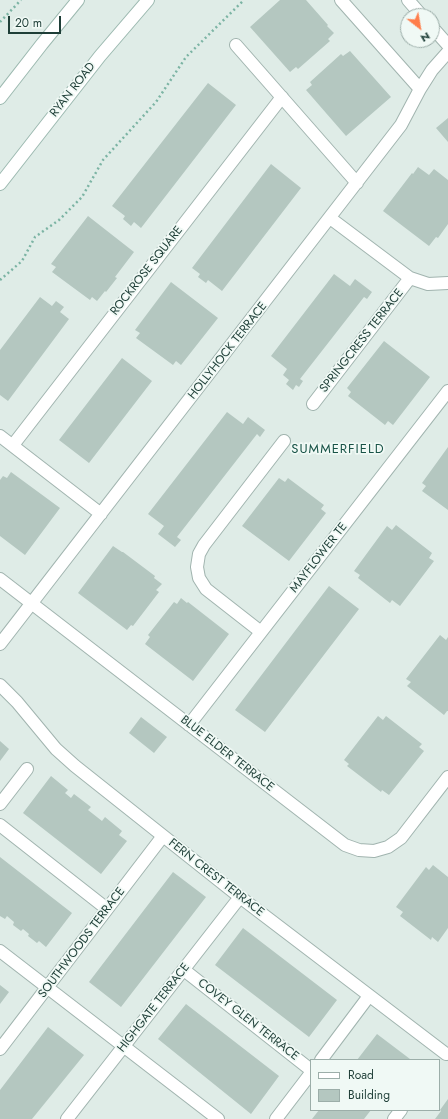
<!DOCTYPE html>
<html>
<head>
<meta charset="utf-8">
<style>
  body { margin:0 }
  #map { position:relative; width:448px; height:1119px; overflow:hidden; background:#dfece7; font-family:Jost,sans-serif }
  canvas { display:block }
  .legend { position:absolute; left:310px; top:1059px; width:130px; height:52px; box-sizing:border-box; background:#f0f9f5; border:1px solid #9caea9; margin:0; padding:5px 7px; list-style:none; font-size:12px; color:#1e3e37 }
  .legend li { display:flex; align-items:center; gap:8px; height:20px }
  .legend b { width:20px; border:1px solid #9caea9 }
  .north { position:absolute; left:400px; top:8px; width:40px; height:40px; box-sizing:border-box; background:#f0f9f5; border:1px solid #9caea9; border-radius:50%; rotate:149deg; font-size:11px; font-weight:700; line-height:16px; text-align:center; color:#1e3e37 }
  .north::after { content:''; display:block; margin:auto; width:14px; height:18px; background:#ff7e4b; clip-path:polygon(50% 0,100% 100%,50% 72%,0 100%) }
  .scale { position:absolute; left:8px; top:16px; width:53px; height:18px; box-sizing:border-box; border:2px solid #1e3e37; border-top:0; padding-left:5px; font-size:12px; line-height:14px; white-space:nowrap; color:#1e3e37; -webkit-text-stroke:3px #f0f9f5; paint-order:stroke }
</style>
</head>
<body>
<div id="map">
<canvas width="448" height="1119"></canvas>
<ul class="legend">
<li><b style="height:5px;background:#fff"></b>Road</li>
<li><b style="height:11px;background:#b4c7c0"></b>Building</li>
</ul>
<div class="north">N</div>
<div class="scale">20 m</div>
</div>
<script>
const ctx = document.querySelector('canvas').getContext('2d');
ctx.lineJoin = 'round';
function fill(path, color) {
  ctx.fillStyle = color;
  ctx.fill(path, 'evenodd');
}
function shape(rows) {
  const path = new Path2D();
  for (const r of rows) {
    path.moveTo(r[0], r[1]);
    for (let i = 2; i < r.length; i += 2) path.lineTo(r[i], r[i + 1]);
  }
  return path;
}
function trace(path, color, width, dash) {
  ctx.strokeStyle = color;
  ctx.lineWidth = width;
  ctx.lineCap = dash ? 'butt' : 'round';
  ctx.setLineDash(dash || []);
  ctx.stroke(path);
}
function label(font, color, halo, rows, align = 'center') {
  ctx.font = font + ' Jost,sans-serif';
  ctx.lineWidth = 3.5;
  ctx.setLineDash([]);
  ctx.textBaseline = 'middle';
  ctx.strokeStyle = halo;
  ctx.fillStyle = color;
  for (const [text, x, y, turn = 0] of rows) {
    ctx.save();
    ctx.translate(x, y);
    ctx.rotate((+turn || 0) * Math.PI / 180);
    ctx.textAlign = isNaN(turn) ? turn : align;
    if (halo) ctx.strokeText(text, 0, 0);
    ctx.fillText(text, 0, 0);
    ctx.restore();
  }
}
const building = shape([
  [280,0,306,0,328,25,327,26,334,33,328,39,330,41,298,69,296,67,290,72,250,27],
  [350,51,391,97,346,136,306,90,312,85,310,82,341,54,343,56],
  [208,83,236,105,141,228,134,222,131,226,123,219,125,216,112,206],
  [448,118,448,142,436,128],
  [271,164,301,188,222,291,208,280,206,283,198,277,200,274,192,268],
  [418,167,429,175,434,169,448,180,448,224,438,238,436,237,429,246,383,211,412,173,413,174],
  [88,216,134,252,115,277,117,278,106,292,105,291,97,301,92,297,90,300,52,272,56,267,51,264],
  [334,274,350,286,355,279,372,292,367,299,364,297,300,379,303,381,299,387,296,385,293,390,286,384,289,380,283,375,287,369,271,356],
  [171,282,218,318,181,365,176,361,173,365,136,338,140,333,135,330],
  [40,297,52,306,56,301,64,307,60,312,69,319,8,401,0,395,0,350],
  [384,341,430,377,393,425,388,421,385,425,348,396,351,392,347,388],
  [122,358,152,381,89,463,59,440],
  [227,412,243,424,248,417,265,430,260,437,257,434,177,537,181,540,175,547,158,534,164,526,148,514],
  [448,447,448,510,422,491,426,486,422,483],
  [11,472,60,508,25,555,0,536,0,480,3,476,7,478],
  [279,478,285,482,288,478,324,505,321,509,326,513,289,561,242,526],
  [396,525,432,553,429,558,434,561,400,606,392,600,390,603,358,578,360,575,354,571,387,526,392,530],
  [113,546,122,552,123,552,155,576,154,578,162,584,156,590,159,592,133,626,131,625,127,630,78,593],
  [329,586,359,609,265,732,235,710],
  [181,598,187,603,188,602,229,634,193,681,145,644,150,637,148,635,174,602,177,604],
  [440,635,446,640,448,637,448,711,447,711,444,715,407,686,411,682,406,679],
  [378,716,383,720,386,716,422,744,419,747,424,751,389,795,382,790,381,792,347,766,349,764,344,760],
  [141,717,167,737,154,753,129,733],
  [0,741,9,749,0,761],
  [51,776,68,790,65,793,71,798,74,794,91,807,88,810,102,821,105,817,122,831,119,835,127,841,101,874,23,813],
  [0,857,72,913,46,947,39,941,37,943,28,936,29,934,23,929,21,931,13,925,14,922,7,916,5,919,0,916],
  [433,865,448,877,448,928,438,942,432,937,431,940,400,916,403,912,396,907,426,867,429,870],
  [173,872,206,897,121,1007,89,982],
  [243,928,337,1000,309,1037,215,965],
  [0,985,9,992,0,1004],
  [186,1004,279,1076,251,1114,158,1039],
  [48,1027,84,1055,32,1119,0,1119,0,1090],
  [377,1034,410,1059,409,1060,357,1060],
  [448,1099,448,1119,435,1119,441,1111,440,1110],
  [319,1110,371,1110,364,1119,312,1119]
]);
const path = shape([
  [0,22,21,0],
  [0,280,22,261,35,237,59,220,82,197,103,160,156,102,186,57,244,0]
]);
const minor = shape([
  [341,0,420,89],
  [408,0,422,16],
  [432,27,448,45],
  [236,45,357,183],
  [330,218,410,278,428,284,448,283],
  [313,404,410,278],
  [0,436,101,514],
  [13,445,282,97],
  [0,579,345,845,359,850,374,851,388,847,401,838,448,777],
  [261,632,206,589,199,578,197,567,199,554,204,545,284,441],
  [0,644,401,125,420,89,432,70,448,52],
  [0,685,17,702,56,749,75,766,240,897,446,1054],
  [189,725,448,391],
  [0,804,27,769],
  [0,825,107,909],
  [0,951,218,1119],
  [184,970,311,1070],
  [0,1049,163,836],
  [321,1060,369,996],
  [67,1119,240,897],
  [276,1119,311,1073],
  [394,1119,401,1110]
]);
const secondary = shape([
  [0,98,42,44,78,0],
  [0,184,100,56,148,0]
]);
const streetNames = [
  ["RYAN ROAD",73,90,-52],
  ["ROCKROSE SQUARE",147,271,-52],
  ["SPRINGCRESS TERRACE",362,341,-52],
  ["HOLLYHOCK TERRACE",228,351,-52],
  ["MAYFLOWER TE",319,558,-52],
  ["BLUE ELDER TERRACE",227,754,38],
  ["FERN CREST TERRACE",216,878,38],
  ["SOUTHWOODS TERRACE",82,943,-53],
  ["HIGHGATE TERRACE",154,1008,-52],
  ["COVEY GLEN TERRACE",248,1020,38]
];
const neighbourhoodNames = [
  ["SUMMERFIELD",338,450]
];
fill(building, '#b4c7c0');
trace(minor, '#a1b4af', 14);
trace(secondary, '#9cb9b0', 14);
trace(path, '#7cb4a4', 2.5, [2, 3]);
trace(minor, '#fff', 12);
trace(secondary, '#fff', 12);
label('12px', '#1e3e37', '#f0f9f5', streetNames);
ctx.letterSpacing = '1px';
label('13px', '#185347', '#f0f9f5', neighbourhoodNames);
ctx.letterSpacing = '0px';
</script>
</body>
</html>
